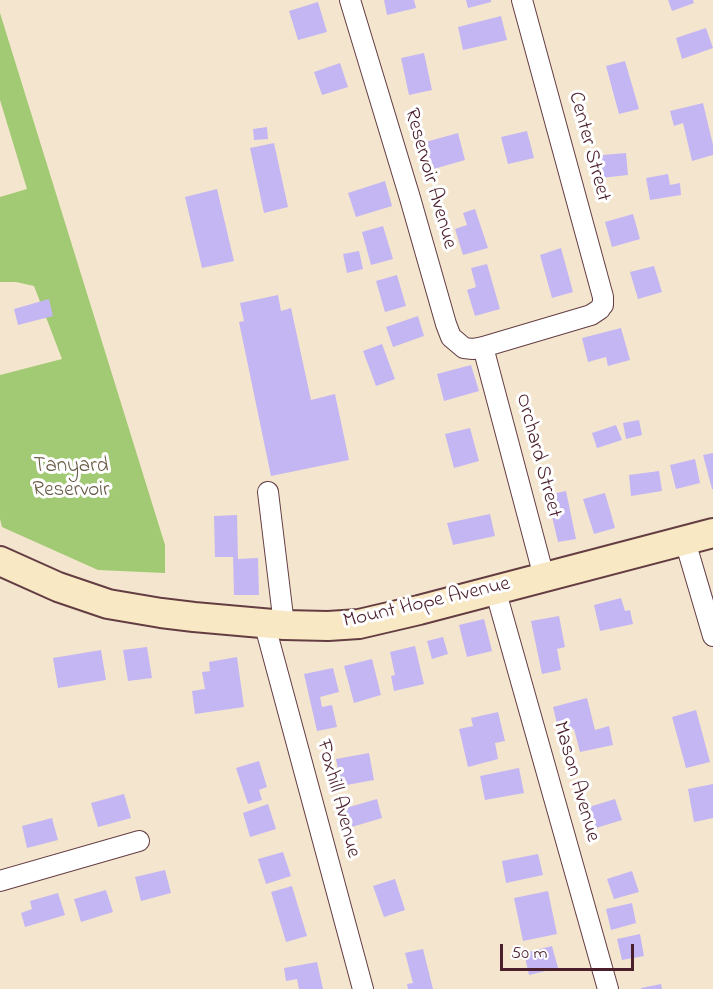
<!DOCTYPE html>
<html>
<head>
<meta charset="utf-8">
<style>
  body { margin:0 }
  #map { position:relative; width:713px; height:989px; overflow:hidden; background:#f4e6ce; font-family:"Indie Flower",sans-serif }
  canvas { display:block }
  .scale { position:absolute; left:500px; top:944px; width:134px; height:27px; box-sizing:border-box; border:3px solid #4a1f2b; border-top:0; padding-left:8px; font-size:18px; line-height:21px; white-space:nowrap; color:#4a1f2b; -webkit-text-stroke:4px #fff; paint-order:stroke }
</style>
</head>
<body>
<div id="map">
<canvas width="713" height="989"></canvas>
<div class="scale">50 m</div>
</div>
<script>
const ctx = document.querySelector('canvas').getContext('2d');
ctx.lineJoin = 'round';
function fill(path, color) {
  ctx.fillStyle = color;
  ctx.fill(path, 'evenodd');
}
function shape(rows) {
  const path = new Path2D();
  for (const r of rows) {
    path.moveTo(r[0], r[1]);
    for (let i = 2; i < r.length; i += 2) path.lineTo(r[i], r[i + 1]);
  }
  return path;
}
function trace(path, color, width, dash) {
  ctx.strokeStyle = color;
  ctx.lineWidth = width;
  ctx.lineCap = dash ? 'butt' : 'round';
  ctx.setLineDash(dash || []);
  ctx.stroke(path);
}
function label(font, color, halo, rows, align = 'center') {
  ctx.font = font + ' "Indie Flower",sans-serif';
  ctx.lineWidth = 6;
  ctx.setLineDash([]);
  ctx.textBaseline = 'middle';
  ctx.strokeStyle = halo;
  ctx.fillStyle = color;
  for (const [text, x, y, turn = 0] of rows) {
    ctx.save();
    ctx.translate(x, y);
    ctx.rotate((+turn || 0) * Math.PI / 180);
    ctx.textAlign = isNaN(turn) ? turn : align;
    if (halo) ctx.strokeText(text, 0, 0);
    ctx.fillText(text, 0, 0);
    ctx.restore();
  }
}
const green = shape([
  [0,13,165,545,165,573,98,570,2,527,0,519,0,375,62,359,34,286,16,282,0,282,0,197,27,189,0,100]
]);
const building = shape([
  [384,0,414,0,416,8,387,15],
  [466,0,491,0,491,2,468,8],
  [668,0,693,0,694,3,672,11],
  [318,2,327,32,298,40,289,11],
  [501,16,507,40,463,50,458,27],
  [706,28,713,48,682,59,676,38],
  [424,53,432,90,409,95,401,58],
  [625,61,639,109,619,114,606,66],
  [340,63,348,87,322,95,314,72],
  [703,103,713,145,713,155,692,161,683,123,674,126,670,111],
  [267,127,268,139,254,140,253,129],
  [527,131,534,158,508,164,501,137],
  [458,133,465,160,430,170,422,143],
  [274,143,288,207,264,213,250,148],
  [626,153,628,175,592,179,590,156],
  [668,174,670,185,680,183,681,195,650,200,646,178],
  [385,181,392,206,356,217,348,193],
  [217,189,234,261,202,268,185,197],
  [475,209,488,248,463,255,455,229,467,225,463,213],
  [633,214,640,239,612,247,605,222],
  [383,226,393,259,371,265,362,232],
  [561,248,573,292,552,298,540,255],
  [359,251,363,269,347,273,343,254],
  [487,264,500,309,475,316,467,290,476,287,471,268],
  [654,266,662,292,638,299,630,272],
  [397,275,406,306,385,312,376,281],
  [278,295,281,311,291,308,311,400,335,394,349,460,271,476,239,322,244,321,240,303],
  [49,299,53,316,18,325,14,309],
  [418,316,424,336,393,347,386,327],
  [621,328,630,360,608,366,606,357,588,362,582,338],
  [382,344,395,379,376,386,363,351],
  [471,365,479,391,444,401,437,374],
  [639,420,642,435,626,439,623,423],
  [616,425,622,440,597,448,592,433],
  [470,428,479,461,454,468,445,434],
  [713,453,713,489,712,489,703,455],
  [695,459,700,483,676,489,670,465],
  [659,471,662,491,631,496,629,475],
  [566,491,576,539,558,542,547,495],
  [605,493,615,528,594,534,583,499],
  [490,514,495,536,453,545,447,523],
  [237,515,238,559,258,558,259,595,234,595,233,557,215,557,214,516],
  [621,598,625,611,630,610,633,624,600,631,594,605],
  [559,616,565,647,557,649,561,670,542,674,531,621],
  [484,619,492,651,467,657,459,625],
  [443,637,448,654,432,659,427,641],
  [415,646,424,684,394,691,391,676,395,675,390,652],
  [147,647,152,678,128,681,123,650],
  [101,650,106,680,58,688,53,658],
  [237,657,244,707,195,714,192,691,205,689,202,672,210,671,209,662],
  [372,659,381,695,354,703,344,666],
  [333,668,339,692,320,697,322,707,332,705,337,727,317,731,304,674],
  [587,698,595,730,609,726,613,745,580,752,574,729,559,732,553,707],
  [696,710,710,762,686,768,672,717],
  [498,712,505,741,495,743,498,759,468,767,459,729,473,726,471,718],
  [369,753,374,780,341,786,336,759],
  [259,761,267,787,259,790,262,800,248,804,236,768],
  [519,768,524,793,485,800,480,776],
  [713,784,713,818,694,822,688,789],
  [124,794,131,818,98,827,91,803],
  [377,799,382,818,345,829,339,810],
  [615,799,622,820,596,828,589,807],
  [268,804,276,829,250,837,243,813],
  [52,818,58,840,27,848,22,826],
  [283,852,291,876,266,884,258,859],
  [538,854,543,875,506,883,502,861],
  [165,870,171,893,141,901,135,877],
  [632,871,639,892,614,899,607,879],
  [395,879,405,910,384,917,373,886],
  [292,886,307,936,286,942,271,892],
  [106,890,113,912,81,922,74,899],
  [548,891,557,934,523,941,514,898],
  [58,893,65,915,25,927,21,913,32,909,30,901],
  [632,903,636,923,611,930,606,909],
  [640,934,644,956,622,960,617,939],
  [552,946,558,968,529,975,524,953],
  [423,949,433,989,408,989,407,984,413,983,405,953],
  [317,962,323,989,299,989,297,979,286,981,284,968],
  [661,984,662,989,641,989,641,988]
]);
const street = shape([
  [350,0,410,198,446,324,451,337,464,348,473,349,483,347,591,315,600,309,602,305,603,305,603,297,522,0],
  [483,347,544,577],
  [268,492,284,625],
  [685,541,713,636],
  [495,589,608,989],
  [264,622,363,989],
  [0,881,139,841]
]);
const secondary = shape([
  [0,561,58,587,108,604,161,613,194,617,284,625,328,626,359,624,419,610,713,533]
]);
const streetNames = [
  ["Center Street",588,147,75],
  ["Reservoir Avenue",429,179,74],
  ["Orchard Street",537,456,75],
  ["Mount Hope Avenue",427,604,-13],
  ["Mason Avenue",575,782,74],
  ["Foxhill Avenue",337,799,75]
];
const parkNames = [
  ["Tanyard",71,468],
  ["Reservoir",71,492]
];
fill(green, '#a2c973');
fill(building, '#c4b6f3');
trace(street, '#643d43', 22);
trace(secondary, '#643d43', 32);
trace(street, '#fff', 20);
trace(secondary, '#f8e8c3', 28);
label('21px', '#4a1f2b', '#fff', streetNames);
label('21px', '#695a44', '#fff', parkNames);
</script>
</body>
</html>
